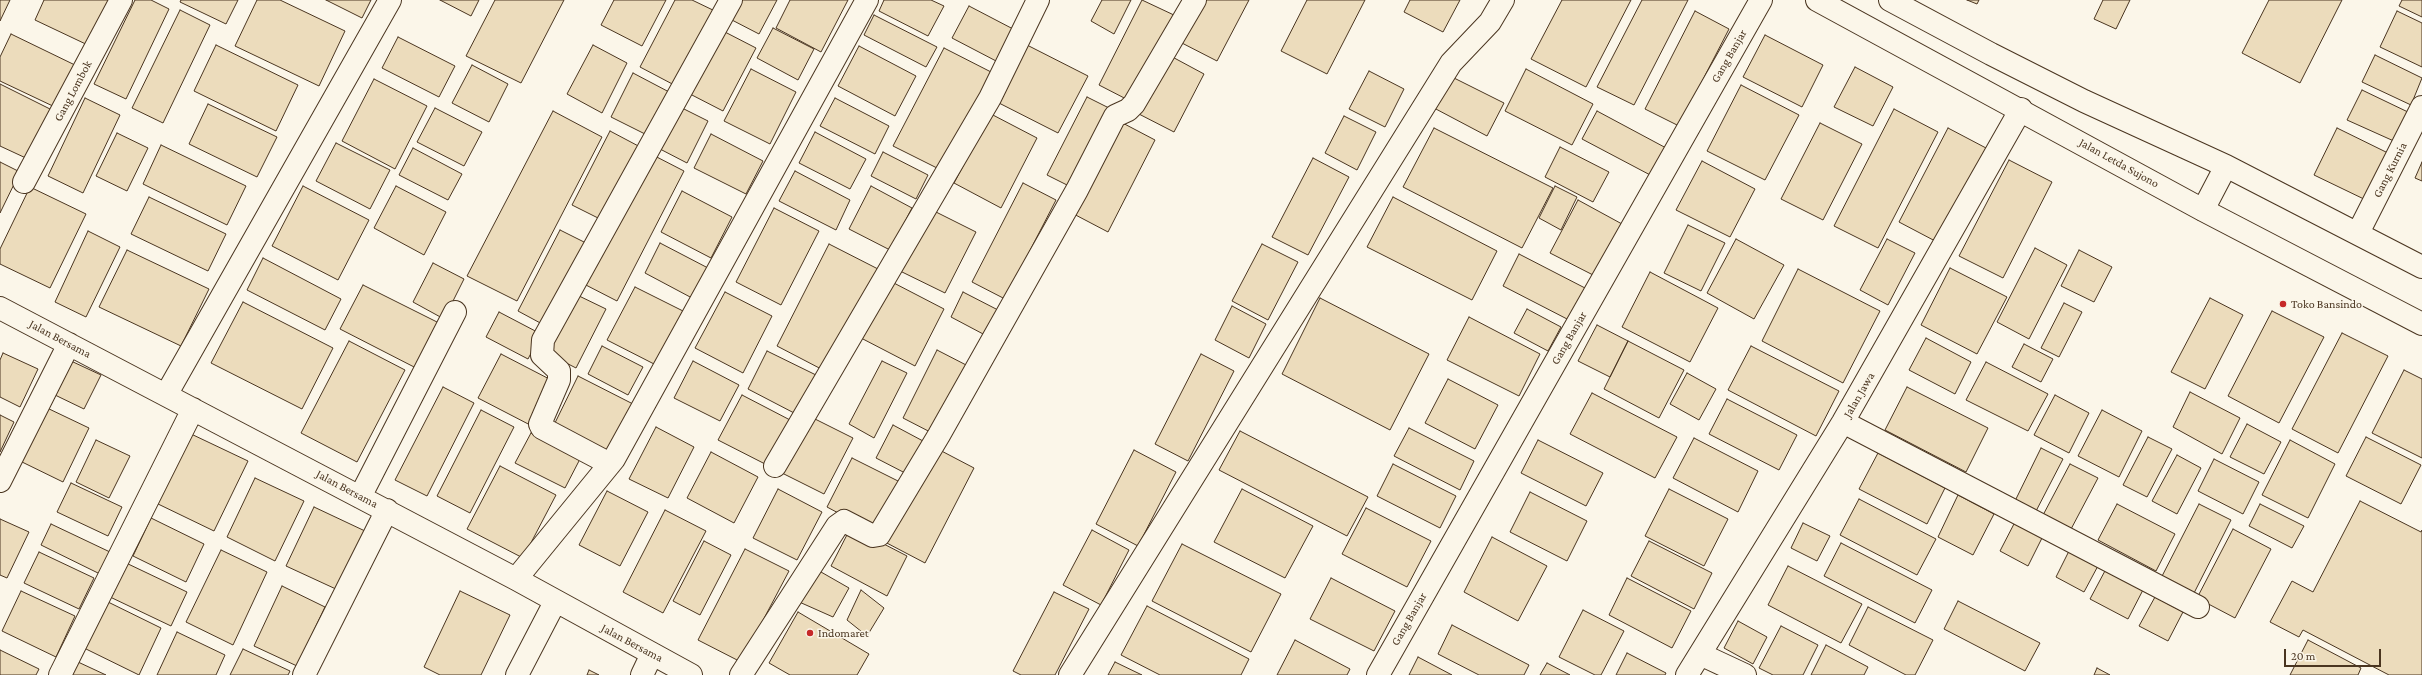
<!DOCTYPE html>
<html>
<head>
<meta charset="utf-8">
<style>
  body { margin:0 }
  #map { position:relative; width:2422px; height:675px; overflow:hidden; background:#fbf6e9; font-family:"Crimson Pro",serif }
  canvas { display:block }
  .scale { position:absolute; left:2284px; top:649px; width:97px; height:18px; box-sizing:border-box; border:2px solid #4a3520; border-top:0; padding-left:5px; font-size:12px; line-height:14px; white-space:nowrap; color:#4a3520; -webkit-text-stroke:3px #fbf6e9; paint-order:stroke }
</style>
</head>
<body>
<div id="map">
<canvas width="2422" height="675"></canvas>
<div class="scale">20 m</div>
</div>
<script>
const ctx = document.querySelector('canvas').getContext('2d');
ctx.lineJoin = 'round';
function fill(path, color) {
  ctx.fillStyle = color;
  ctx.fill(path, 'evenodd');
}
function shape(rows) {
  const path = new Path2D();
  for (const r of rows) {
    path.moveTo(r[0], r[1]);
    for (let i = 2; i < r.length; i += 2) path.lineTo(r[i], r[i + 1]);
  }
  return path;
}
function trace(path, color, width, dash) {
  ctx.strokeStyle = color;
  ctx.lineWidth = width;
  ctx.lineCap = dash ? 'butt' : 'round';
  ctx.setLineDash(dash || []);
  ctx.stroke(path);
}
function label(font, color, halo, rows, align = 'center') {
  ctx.font = font + ' "Crimson Pro",serif';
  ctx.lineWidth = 3;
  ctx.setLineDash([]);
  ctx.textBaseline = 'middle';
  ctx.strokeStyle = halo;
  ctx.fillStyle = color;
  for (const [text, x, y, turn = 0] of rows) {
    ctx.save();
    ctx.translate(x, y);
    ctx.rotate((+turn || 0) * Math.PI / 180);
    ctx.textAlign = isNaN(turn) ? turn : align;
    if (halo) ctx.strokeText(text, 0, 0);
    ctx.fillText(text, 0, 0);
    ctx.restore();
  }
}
const building = shape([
  [0,0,10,0,0,21,0,0],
  [44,0,115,0,92,47,35,20,44,0],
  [135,0,151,0,169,9,126,99,94,84,135,0],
  [181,0,238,0,226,24,180,2,181,0],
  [257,0,280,0,345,31,319,86,235,46,257,0],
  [326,0,371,0,362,18,326,0],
  [440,0,479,0,471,16,440,0],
  [495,0,564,0,521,83,466,56,495,0],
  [614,0,666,0,642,46,601,25,614,0],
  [675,0,692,0,717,12,678,87,640,67,675,0],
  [740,0,777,0,759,34,730,19,740,0],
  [790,0,848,0,821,52,776,28,790,0],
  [884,0,931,0,944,6,928,36,879,11,884,0],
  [1102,0,1131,0,1114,34,1091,21,1102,0],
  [1142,0,1176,16,1132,102,1099,85,1142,0],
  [1199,0,1249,0,1217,61,1178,41,1199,0],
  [1307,0,1365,0,1327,74,1281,51,1307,0],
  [1410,0,1460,0,1443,32,1404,12,1410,0],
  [1562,0,1631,0,1586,87,1531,59,1562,0],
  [1642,0,1688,0,1634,105,1597,87,1642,0],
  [1967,0,1979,0,1977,4,1967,0],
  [2103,0,2130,0,2116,29,2094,19,2103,0],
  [2269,0,2342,0,2300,83,2242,53,2269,0],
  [2402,0,2422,0,2422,17,2399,6,2402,0],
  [969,6,1015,30,998,62,952,38,969,6],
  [180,10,210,25,163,123,132,108,180,10],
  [1695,11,1729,29,1679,126,1645,109,1695,11],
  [2397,11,2422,23,2422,67,2380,47,2397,11],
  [874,15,937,47,926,67,864,35,874,15],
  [773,28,814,49,798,80,757,58,773,28],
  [723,31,756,48,723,111,690,94,723,31],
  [11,34,77,66,57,108,0,81,0,57,11,34],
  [1765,35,1823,65,1802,107,1743,77,1765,35],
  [398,37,455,66,439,97,382,68,398,37],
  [1025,44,1088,76,1058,133,995,101,1025,44],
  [216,45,298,85,276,131,194,91,216,45],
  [593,45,627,63,602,113,567,94,593,45],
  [859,46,916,76,895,116,838,86,859,46],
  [944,48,993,73,943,171,893,146,944,48],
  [1165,53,1204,74,1174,132,1135,112,1165,53],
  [2375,55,2422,78,2411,105,2362,82,2375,55],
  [472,65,508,84,489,122,452,103,472,65],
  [1855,67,1893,87,1873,126,1834,107,1855,67],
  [751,69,796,92,770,144,724,121,751,69],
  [1526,69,1593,104,1572,145,1505,111,1526,69],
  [1369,71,1404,89,1385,127,1349,109,1369,71],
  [633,73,671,93,649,136,611,117,633,73],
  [1450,76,1504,103,1487,136,1434,108,1450,76],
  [374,79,427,106,395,169,342,141,374,79],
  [0,84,52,110,28,159,0,146,0,84],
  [1741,85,1799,115,1765,180,1707,151,1741,85],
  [2362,90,2410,113,2396,142,2347,120,2362,90],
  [1087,97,1115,111,1075,189,1047,175,1087,97],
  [85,98,120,115,83,193,48,176,85,98],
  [835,98,889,126,875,154,820,126,835,98],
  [208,104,277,137,257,177,189,144,208,104],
  [435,108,482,132,464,166,417,142,435,108],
  [682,108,708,121,687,163,660,149,682,108],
  [1894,109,1938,132,1878,248,1834,226,1894,109],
  [553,111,602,137,517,301,467,276,553,111],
  [1597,111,1668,149,1654,177,1582,139,1597,111],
  [991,114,1037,138,1001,208,954,183,991,114],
  [1344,116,1376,132,1357,170,1325,153,1344,116],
  [1115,119,1155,140,1108,232,1068,211,1115,119],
  [1820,123,1862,144,1823,220,1781,199,1820,123],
  [1434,128,1553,188,1522,248,1403,187,1434,128],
  [1948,128,1986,148,1937,242,1899,222,1948,128],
  [2337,128,2390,154,2368,201,2314,175,2337,128],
  [610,131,644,149,606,222,572,205,610,131],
  [815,132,866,159,850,189,799,163,815,132],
  [117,133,148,148,127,191,96,176,117,133],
  [711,134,763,161,746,194,694,168,711,134],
  [336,143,390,170,370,209,316,181,336,143],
  [161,145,246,186,227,225,143,184,161,145],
  [1560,147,1609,172,1593,202,1545,177,1560,147],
  [413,148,462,174,448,200,399,175,413,148],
  [883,152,928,175,916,199,871,176,883,152],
  [649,153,684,171,617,301,582,283,649,153],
  [1313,158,1349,177,1308,255,1272,237,1313,158],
  [2009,160,2052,182,2003,278,1959,256,2009,160],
  [1702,161,1755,189,1730,237,1676,210,1702,161],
  [0,162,20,172,0,213,0,162],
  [2422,162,2422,181,2415,178,2422,162],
  [795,171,850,200,836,230,779,201,795,171],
  [1023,183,1056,200,1005,299,972,282,1023,183],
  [303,186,369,220,338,280,272,246,303,186],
  [396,186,446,212,424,255,374,228,396,186],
  [871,186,912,208,890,250,849,229,871,186],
  [1555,186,1577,197,1561,230,1539,218,1555,186],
  [30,187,86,214,50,288,0,264,0,249,30,187],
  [682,191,732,217,711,258,661,232,682,191],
  [149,197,226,234,208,271,131,234,149,197],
  [1393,197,1497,251,1472,300,1367,247,1393,197],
  [1578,200,1622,224,1595,276,1550,253,1578,200],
  [774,208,819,231,781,305,736,282,774,208],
  [930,209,976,232,945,293,898,270,930,209],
  [1688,225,1725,243,1701,291,1664,273,1688,225],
  [560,230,586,243,544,325,518,311,560,230],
  [88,231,120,247,86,317,55,302,88,231],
  [1736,239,1784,265,1754,319,1707,293,1736,239],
  [1887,239,1915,253,1888,305,1860,290,1887,239],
  [660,243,708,268,692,298,645,273,660,243],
  [829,244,878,269,825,371,777,346,829,244],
  [1262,244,1298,262,1268,320,1232,301,1262,244],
  [2035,248,2067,265,2029,339,1997,322,2035,248],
  [127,250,209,289,181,346,99,307,127,250],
  [2079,250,2112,267,2094,302,2061,286,2079,250],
  [1519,254,1585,288,1569,320,1503,286,1519,254],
  [263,258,341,299,325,330,247,290,263,258],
  [433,263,464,279,444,319,413,302,433,263],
  [1950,268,2007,297,1977,354,1921,325,1950,268],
  [1798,269,1880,311,1843,383,1762,341,1798,269],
  [1650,272,1718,308,1690,362,1622,327,1650,272],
  [890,281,944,309,915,366,861,338,890,281],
  [363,285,441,324,418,369,340,329,363,285],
  [635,287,683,311,656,365,607,340,635,287],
  [725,292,772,316,743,373,695,348,725,292],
  [963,292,998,310,985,335,951,317,963,292],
  [575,294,606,309,576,368,545,352,575,294],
  [1320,298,1429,354,1390,430,1282,374,1320,298],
  [2210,298,2243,315,2205,389,2171,372,2210,298],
  [243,302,333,348,302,409,211,363,243,302],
  [2064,303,2082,312,2059,357,2041,348,2064,303],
  [1232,306,1266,324,1249,358,1215,340,1232,306],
  [1527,309,1561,327,1548,351,1514,333,1527,309],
  [2272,311,2324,337,2279,423,2228,396,2272,311],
  [499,312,541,334,528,359,486,337,499,312],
  [1469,317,1540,354,1519,396,1447,360,1469,317],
  [1597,325,1628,341,1610,377,1578,361,1597,325],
  [2342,333,2388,356,2338,453,2292,429,2342,333],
  [1926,338,1971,362,1955,394,1909,370,1926,338],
  [349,341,405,370,357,462,301,433,349,341],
  [1628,341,1684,370,1659,418,1604,389,1628,341],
  [2024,344,2053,359,2041,382,2012,367,2024,344],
  [602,346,643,367,628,395,588,374,602,346],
  [1751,346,1839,391,1816,436,1728,390,1751,346],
  [937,350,970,367,936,435,903,418,937,350],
  [767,351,816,375,796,414,748,389,767,351],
  [3,353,38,369,20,407,0,397,0,360,3,353],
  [501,354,557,383,534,427,478,398,501,354],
  [1201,354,1234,371,1188,461,1155,444,1201,354],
  [71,361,101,375,84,409,55,395,71,361],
  [693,361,739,385,720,421,674,398,693,361],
  [882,361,907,373,874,438,849,424,882,361],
  [1986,362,2048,394,2028,431,1966,400,1986,362],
  [2404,370,2422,379,2422,458,2372,433,2404,370],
  [1687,373,1716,389,1699,420,1670,404,1687,373],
  [578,376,633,404,606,457,552,429,578,376],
  [1448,379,1498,405,1475,449,1425,423,1448,379],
  [443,387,474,403,427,496,395,480,443,387],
  [1907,387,1988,428,1966,472,1885,430,1907,387],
  [2190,392,2240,418,2222,454,2173,427,2190,392],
  [1592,393,1677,437,1655,478,1570,434,1592,393],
  [742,395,792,421,769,466,718,440,742,395],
  [2055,395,2089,413,2069,453,2034,435,2055,395],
  [1727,399,1797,435,1779,470,1709,434,1727,399],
  [45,407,89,428,63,482,20,461,45,407],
  [481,410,514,427,470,513,437,496,481,410],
  [2102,410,2142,431,2119,477,2078,456,2102,410],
  [0,415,14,422,0,452,0,415],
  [809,416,853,438,824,494,780,472,809,416],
  [2247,424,2281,442,2264,474,2230,457,2247,424],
  [893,425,923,441,907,474,876,458,893,425],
  [656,427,694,447,668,498,629,479,656,427],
  [1409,428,1474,461,1460,490,1394,456,1409,428],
  [1240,431,1368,497,1347,536,1219,470,1240,431],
  [189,433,248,461,214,531,156,503,189,433],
  [531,433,580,459,565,488,515,463,531,433],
  [2148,437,2172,449,2147,497,2123,485,2148,437],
  [2366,437,2421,465,2401,504,2346,476,2366,437],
  [1694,438,1758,471,1738,512,1673,478,1694,438],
  [96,440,130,456,109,498,76,482,96,440],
  [1538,440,1603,473,1586,506,1521,473,1538,440],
  [2290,440,2335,464,2308,518,2262,495,2290,440],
  [932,446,974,468,925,563,883,541,932,446],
  [2041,448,2063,459,2035,513,2014,503,2041,448],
  [1134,450,1176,472,1138,546,1096,524,1134,450],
  [711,452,758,477,734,523,687,498,711,452],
  [1878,453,1945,488,1927,524,1859,489,1878,453],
  [2177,455,2201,468,2177,514,2152,501,2177,455],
  [852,458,900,482,874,532,827,507,852,458],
  [2214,459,2259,482,2243,514,2198,491,2214,459],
  [1393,464,1456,496,1440,528,1377,496,1393,464],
  [2070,464,2098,478,2070,531,2042,517,2070,464],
  [500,466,556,495,523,558,467,529,500,466],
  [255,478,304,501,275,561,227,537,255,478],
  [71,483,122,507,108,536,57,512,71,483],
  [778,489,822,512,797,560,753,538,778,489],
  [1242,489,1313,526,1285,578,1214,542,1242,489],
  [1669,489,1728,519,1704,566,1645,536,1669,489],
  [607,491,648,512,620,566,579,545,607,491],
  [1530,492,1587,521,1567,561,1510,532,1530,492],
  [1958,495,1994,514,1973,555,1938,537,1958,495],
  [1859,499,1936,539,1917,575,1840,535,1859,499],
  [2360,501,2421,532,2422,530,2422,675,2389,675,2303,630,2299,637,2270,622,2292,581,2313,592,2360,501],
  [2117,504,2175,534,2156,571,2098,540,2117,504],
  [2199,504,2231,520,2191,599,2159,582,2199,504],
  [2260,504,2304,526,2292,548,2249,526,2260,504],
  [314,507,365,531,338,590,286,566,314,507],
  [1366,508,1431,541,1407,587,1342,554,1366,508],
  [665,510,706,531,663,613,623,592,665,510],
  [151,518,204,544,186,582,133,556,151,518],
  [0,519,29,532,7,578,0,575,0,519],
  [2015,522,2043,536,2028,566,2000,551,2015,522],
  [1803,523,1830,536,1817,561,1791,548,1803,523],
  [51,524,110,552,100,574,41,545,51,524],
  [851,527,907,556,887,596,831,566,851,527],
  [2233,529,2271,549,2235,618,2197,598,2233,529],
  [1092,530,1129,550,1101,605,1063,585,1092,530],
  [1492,537,1547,566,1518,621,1464,592,1492,537],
  [704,541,731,555,700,615,673,601,704,541],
  [1649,541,1712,573,1694,609,1631,576,1649,541],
  [1841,543,1932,590,1915,623,1824,576,1841,543],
  [1182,544,1281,594,1251,652,1152,601,1182,544],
  [745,549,789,571,741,662,698,640,745,549],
  [2070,549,2099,564,2084,592,2056,577,2070,549],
  [221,550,267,572,233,645,186,622,221,550],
  [39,552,94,578,79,609,24,583,39,552],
  [124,562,187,592,171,626,108,596,124,562],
  [1788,566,1862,604,1841,643,1768,605,1788,566],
  [814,568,849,588,833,617,797,601,814,568],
  [2106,569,2144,588,2128,619,2090,599,2106,569],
  [1331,578,1395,611,1374,651,1310,619,1331,578],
  [1627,578,1691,611,1672,648,1609,615,1627,578],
  [282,586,325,607,297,666,254,646,282,586],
  [861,590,884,608,867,636,847,620,861,590],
  [21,591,75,616,56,657,2,631,21,591],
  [460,591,510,615,481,675,440,675,424,667,460,591],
  [1054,592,1089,609,1055,675,1021,675,1013,671,1054,592],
  [2155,597,2183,612,2168,641,2139,626,2155,597],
  [106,601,161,628,139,675,84,648,106,601],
  [1958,601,2040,643,2025,671,1944,629,1958,601],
  [1147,606,1249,659,1241,675,1160,675,1121,655,1147,606],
  [1868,607,1933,640,1915,675,1906,675,1849,645,1868,607],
  [1583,610,1624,631,1601,675,1595,675,1559,657,1583,610],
  [798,612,869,654,857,675,790,675,769,663,798,612],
  [1738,621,1767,637,1753,664,1724,648,1738,621],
  [1452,625,1529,665,1524,675,1479,675,1438,654,1452,625],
  [1781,626,1818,645,1803,675,1773,675,1759,668,1781,626],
  [177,632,225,655,216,675,157,675,177,632],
  [1295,640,1350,669,1347,675,1277,675,1295,640],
  [2308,640,2361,668,2358,675,2290,675,2308,640],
  [1826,645,1868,667,1864,675,1811,675,1826,645],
  [243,649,290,671,288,675,230,675,243,649],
  [0,650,39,669,36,675,0,675,0,650],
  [1627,653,1666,673,1665,675,1616,675,1627,653],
  [1418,657,1452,675,1409,675,1418,657],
  [78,662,106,675,71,675,78,662],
  [1115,662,1142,675,1108,675,1115,662],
  [1547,663,1570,675,1540,675,1547,663],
  [2097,668,2110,675,2094,675,2097,668],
  [589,670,599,675,587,675,589,670]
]);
const minor = shape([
  [24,182,121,0],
  [2358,233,2422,107],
  [0,308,516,579,691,675],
  [166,395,390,0],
  [1843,422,2198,607],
  [610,464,542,428,540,424,559,380,559,371,542,355,543,340,731,0],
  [775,466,990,98,1038,0],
  [0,481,69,344],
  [360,497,455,312],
  [516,579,614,459,867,0],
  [1700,654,1745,675],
  [60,675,193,409],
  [304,675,387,510],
  [517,675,555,602],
  [642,675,652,654],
  [741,675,837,526,844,521,873,536,879,535,939,435,1077,190,1115,116,1128,110,1134,104,1195,0],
  [1070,675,1451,63,1490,22,1503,0],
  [1378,675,1761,0],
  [1687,675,1843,422,2021,109]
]);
const trunk = shape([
  [1817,0,2203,210,2422,324],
  [1890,0,1991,54,2084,101,2226,166,2422,267],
  [2203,210,2226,166]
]);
const markers = [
  [2283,304,4,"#c62828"],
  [810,633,4,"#c62828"]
];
const streetNames = [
  ["Gang Banjar",1729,56,-60],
  ["Gang Lombok",73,91,-62],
  ["Jalan Letda Sujono",2119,163,29],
  ["Gang Kurnia",2390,170,-63],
  ["Gang Banjar",1569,338,-60],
  ["Jalan Bersama",60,339,28],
  ["Jalan Jawa",1859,395,-60],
  ["Jalan Bersama",347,489,28],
  ["Gang Banjar",1409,619,-60],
  ["Jalan Bersama",632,643,28]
];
const poiNames = [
  ["Toko Bansindo",2291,304],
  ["Indomaret",818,633]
];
fill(building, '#ecdcbc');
trace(building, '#4a3520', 1);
trace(minor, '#4a3520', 24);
trace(trunk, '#4a3520', 24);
trace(minor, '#fbf6e9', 22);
trace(trunk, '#fbf6e9', 22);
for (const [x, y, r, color] of markers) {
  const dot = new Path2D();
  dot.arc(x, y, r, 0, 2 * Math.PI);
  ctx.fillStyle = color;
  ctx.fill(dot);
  trace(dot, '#fbf6e9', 1.5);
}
label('12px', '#4a3520', '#fbf6e9', streetNames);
label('12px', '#4a3520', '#fbf6e9', poiNames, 'left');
</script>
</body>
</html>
